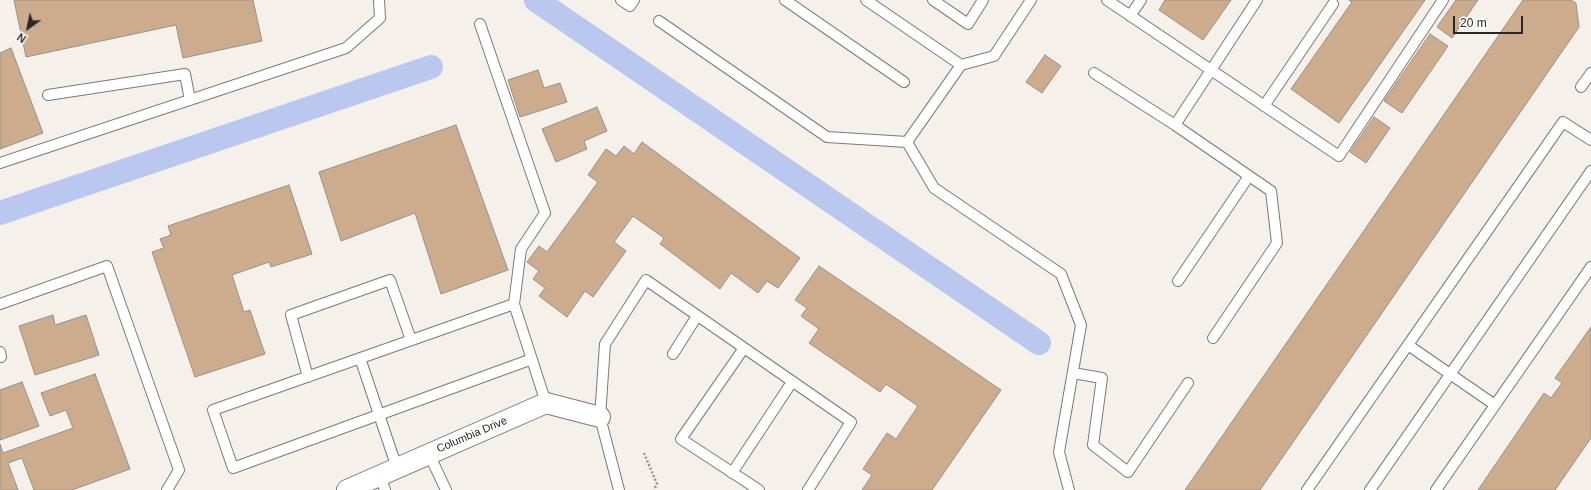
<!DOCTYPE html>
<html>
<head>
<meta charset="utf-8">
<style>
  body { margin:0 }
  #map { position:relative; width:1591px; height:490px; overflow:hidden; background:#f6f0eb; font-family:Arial,sans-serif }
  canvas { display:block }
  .north { position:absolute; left:8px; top:8px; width:40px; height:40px; -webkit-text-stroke:3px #fff; paint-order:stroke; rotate:213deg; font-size:11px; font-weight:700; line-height:16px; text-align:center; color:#2a2826 }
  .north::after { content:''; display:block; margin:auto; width:14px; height:18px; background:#2a2826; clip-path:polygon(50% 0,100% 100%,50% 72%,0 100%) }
  .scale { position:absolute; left:1453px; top:16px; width:70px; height:18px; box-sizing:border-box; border:2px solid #2a2826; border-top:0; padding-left:5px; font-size:12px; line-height:14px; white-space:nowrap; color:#2a2826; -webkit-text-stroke:3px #fff; paint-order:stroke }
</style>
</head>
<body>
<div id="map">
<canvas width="1591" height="490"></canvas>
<div class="north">N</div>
<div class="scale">20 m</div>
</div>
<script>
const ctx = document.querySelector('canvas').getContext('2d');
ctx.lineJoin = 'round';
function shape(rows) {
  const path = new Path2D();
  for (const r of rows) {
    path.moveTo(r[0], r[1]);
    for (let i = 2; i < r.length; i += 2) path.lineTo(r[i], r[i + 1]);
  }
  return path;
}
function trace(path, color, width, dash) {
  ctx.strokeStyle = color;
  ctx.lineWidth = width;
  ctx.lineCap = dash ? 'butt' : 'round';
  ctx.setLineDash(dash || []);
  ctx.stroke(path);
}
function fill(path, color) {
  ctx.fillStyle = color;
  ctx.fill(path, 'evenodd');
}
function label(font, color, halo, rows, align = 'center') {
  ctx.font = font + ' Arial,sans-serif';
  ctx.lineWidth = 3;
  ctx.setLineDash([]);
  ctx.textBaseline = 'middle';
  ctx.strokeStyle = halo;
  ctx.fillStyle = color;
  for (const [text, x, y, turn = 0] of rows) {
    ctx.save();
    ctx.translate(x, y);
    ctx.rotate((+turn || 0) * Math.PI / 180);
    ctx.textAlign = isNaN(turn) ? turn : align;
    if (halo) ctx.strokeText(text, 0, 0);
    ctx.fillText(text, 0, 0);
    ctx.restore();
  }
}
const canal = shape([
  [536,0,1039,343],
  [0,213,431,67]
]);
const building = shape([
  [14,0,253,0,262,41,183,58,176,25,26,57,14,0],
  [1165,0,1231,0,1203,40,1159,10,1165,0],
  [1349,0,1425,0,1339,123,1291,89,1352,2,1349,0],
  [1456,0,1478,0,1452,38,1437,27,1456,0],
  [1523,0,1571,0,1576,3,1579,27,1260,490,1185,490,1523,0],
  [1430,34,1448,46,1402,113,1384,101,1430,34],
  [11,48,43,133,0,149,0,53,11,48],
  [1045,55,1061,66,1042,93,1026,82,1045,55],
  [538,70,544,88,560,83,567,102,520,117,508,80,538,70],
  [597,107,607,131,584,141,587,149,556,162,542,129,597,107],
  [1374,117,1390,128,1366,163,1350,152,1374,117],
  [456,125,508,270,441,294,415,213,341,241,319,172,456,125],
  [642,142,800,258,778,288,767,281,758,293,731,273,720,289,660,244,664,238,633,216,614,242,626,251,593,297,585,291,567,317,539,296,545,288,533,279,539,271,527,262,539,246,547,252,598,182,588,175,606,149,616,156,624,146,634,154,642,142],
  [289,185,312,254,271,267,269,262,232,275,244,312,250,310,265,354,195,377,152,252,164,248,160,239,171,235,168,226,289,185],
  [819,266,1001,390,932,490,862,490,872,475,863,469,887,433,896,439,918,406,886,384,880,392,809,343,819,329,801,316,807,308,795,300,819,266],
  [53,315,55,325,86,315,99,355,35,375,19,326,53,315],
  [1591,327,1591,438,1555,490,1478,490,1544,393,1551,398,1562,383,1555,378,1591,327],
  [95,374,130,469,72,490,34,490,22,458,8,463,18,490,0,490,0,444,3,453,73,428,66,410,50,416,41,393,95,374],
  [22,382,39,426,0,440,0,390,22,382]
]);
const path = shape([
  [644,453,657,484,654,490]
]);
const service = shape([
  [621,0,630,6,634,0],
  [785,0,904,82],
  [866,0,961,65],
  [933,0,968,24,983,0],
  [1031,0,994,56,961,65,907,142,934,188,1061,274,1081,325,1059,452,1069,490],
  [1107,0,1339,156,1443,0],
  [1130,16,1141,0],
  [659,21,827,137,907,142],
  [480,24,545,213,521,249,514,304,546,403],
  [1094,73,1175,125],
  [1581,87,1591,73],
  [48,95,185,74,190,100],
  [1264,106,1333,4],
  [0,163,346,48,380,18,379,0],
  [1178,281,1249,176],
  [0,304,107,266,179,470,167,490],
  [514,304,213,410,233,468,532,359],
  [1213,338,1277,243,1271,191,1175,125,1257,0],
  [1408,345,1495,405],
  [744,348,681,439,759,490],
  [0,352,1,357,0,357],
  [673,354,697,316],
  [360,358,397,468],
  [1073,373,1102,378,1093,445,1128,472,1188,383],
  [308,377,291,315,390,280,411,340],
  [429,454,446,490],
  [732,473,792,382],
  [380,476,385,490],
  [619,490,600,417,605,344,646,280,851,422,808,490],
  [1307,490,1563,122,1591,140],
  [1370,490,1591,171],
  [1436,490,1591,267]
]);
const minor = shape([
  [347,490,546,403,600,417]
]);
const streetNames = [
  ["Columbia Drive",472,435,-23]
];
trace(canal, '#bac8ef', 24);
fill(building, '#cdac8e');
trace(building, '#96918d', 1);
trace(service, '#7e7975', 12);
trace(minor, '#7e7975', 22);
trace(path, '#95918e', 2.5, [2, 2]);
trace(service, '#fff', 10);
trace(minor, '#fff', 20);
label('11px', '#2a2826', '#fff', streetNames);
</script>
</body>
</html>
